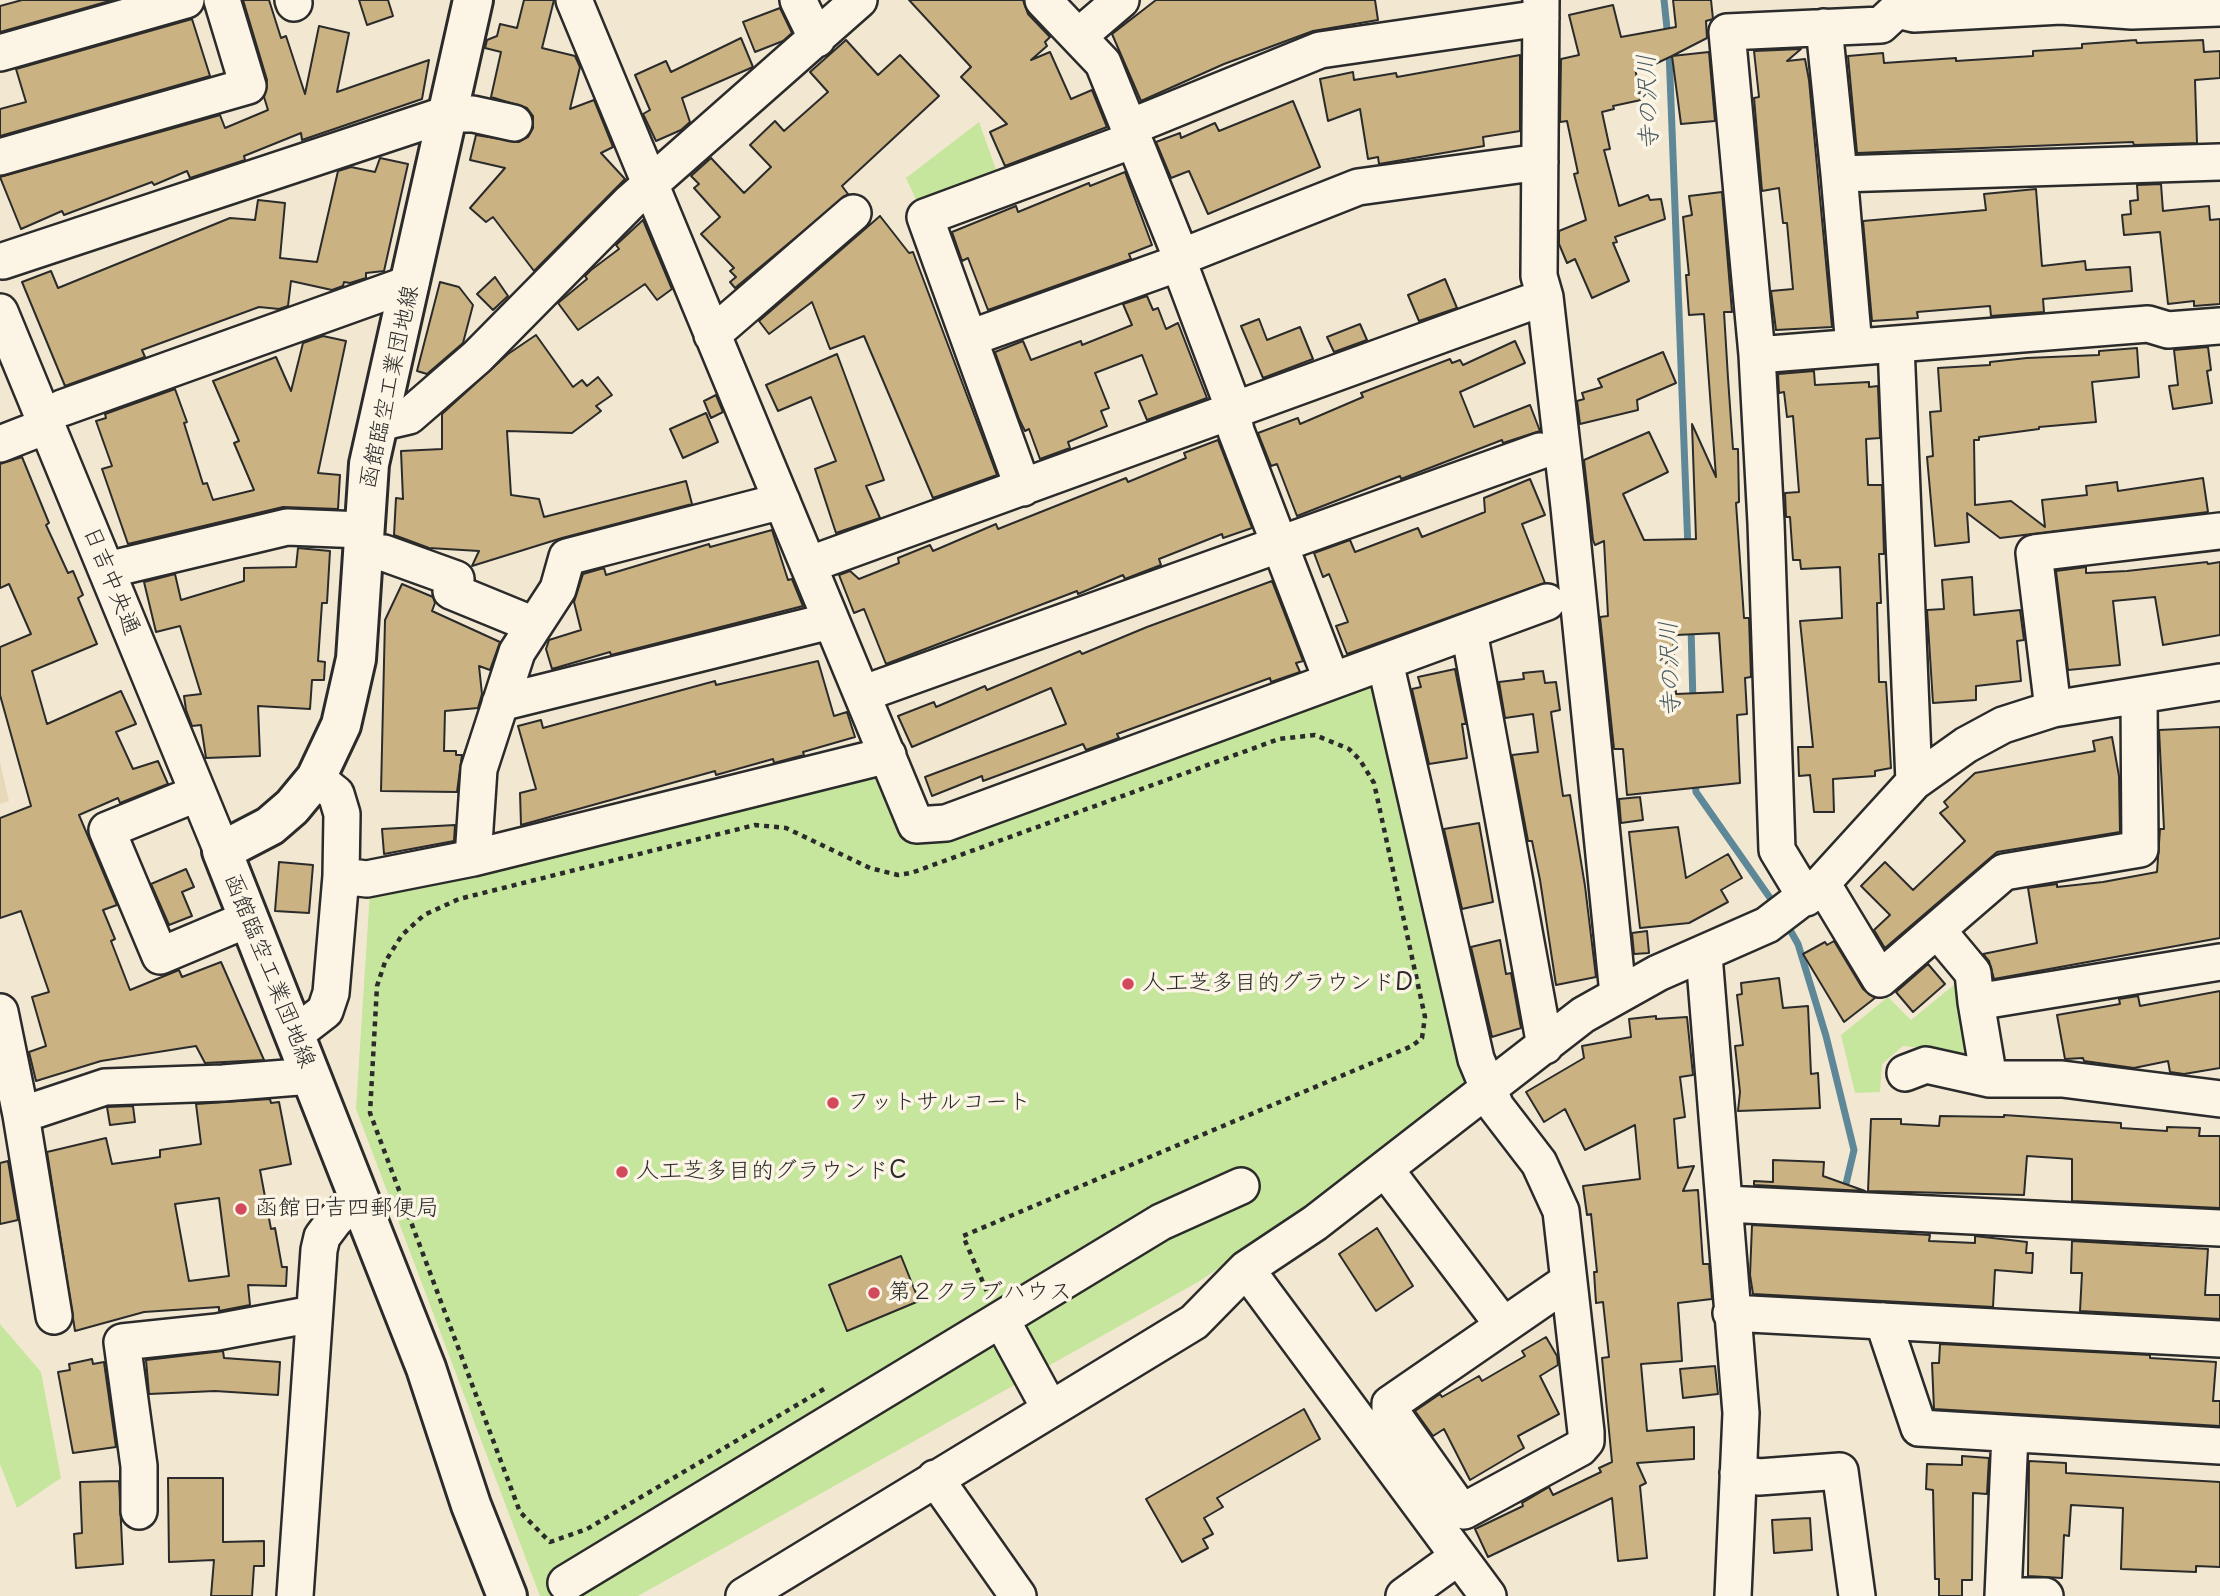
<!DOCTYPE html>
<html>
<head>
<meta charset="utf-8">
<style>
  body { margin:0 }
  canvas { display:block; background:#f2e8d1 }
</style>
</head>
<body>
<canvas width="2220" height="1596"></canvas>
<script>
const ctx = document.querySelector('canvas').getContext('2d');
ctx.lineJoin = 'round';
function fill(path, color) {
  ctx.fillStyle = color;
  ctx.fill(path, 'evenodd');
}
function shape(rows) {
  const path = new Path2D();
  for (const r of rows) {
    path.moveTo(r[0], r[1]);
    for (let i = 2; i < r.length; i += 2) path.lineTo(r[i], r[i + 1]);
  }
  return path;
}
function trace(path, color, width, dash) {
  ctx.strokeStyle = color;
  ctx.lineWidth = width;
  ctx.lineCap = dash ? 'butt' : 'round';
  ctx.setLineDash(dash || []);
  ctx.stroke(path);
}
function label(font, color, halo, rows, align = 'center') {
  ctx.font = font + ' "Playpen Sans","Klee One",sans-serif';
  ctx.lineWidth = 7;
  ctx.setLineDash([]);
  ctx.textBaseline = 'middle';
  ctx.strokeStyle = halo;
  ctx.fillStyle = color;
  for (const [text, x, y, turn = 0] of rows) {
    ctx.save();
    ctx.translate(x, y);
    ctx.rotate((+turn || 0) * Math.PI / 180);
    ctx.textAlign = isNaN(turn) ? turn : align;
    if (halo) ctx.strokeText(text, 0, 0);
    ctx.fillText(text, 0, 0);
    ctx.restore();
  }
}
const built = shape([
  [0,762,9,801,0,804]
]);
const green = shape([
  [979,122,998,175,919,206,906,178],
  [1382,678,1477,1080,1300,1214,1198,1282,638,1596,540,1596,356,1109,370,891,870,769,880,775,908,840],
  [1960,980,1972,1054,1903,1046,1882,1064,1880,1092,1855,1093,1841,1035,1888,997,1911,1020],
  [0,1324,41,1372,61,1478,17,1508,0,1464]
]);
const stream = shape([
  [1664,0,1668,38],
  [1669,50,1688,549],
  [1691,627,1693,703],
  [1695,781,1696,792,1775,905],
  [1785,921,1798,944,1826,1036,1854,1150,1842,1201]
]);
const building = shape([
  [22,0,113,0,0,32,0,6,22,0],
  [243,0,269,0,281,38,286,36,305,94,319,26,349,33,337,92,429,60,422,99,302,140,301,133,244,156,245,160,190,178,187,171,154,185,152,182,64,215,62,211,21,229,0,177,220,115,225,128,268,110,264,97,267,80,243,0],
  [359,0,388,0,393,16,367,25,359,0],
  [524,0,554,0,542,48,575,56,580,67,570,109,594,100,613,147,601,153,625,179,534,271,493,217,486,222,470,208,505,168,470,160,476,135,519,142,528,137,533,128,533,116,527,108,491,97,501,52,485,48,487,40,497,36,500,24,517,28,524,0],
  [909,0,1023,0,1028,14,1050,37,1045,42,1047,46,1031,60,1050,52,1071,99,1092,90,1107,127,1005,166,990,132,1007,124,961,77,971,67,909,0],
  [1156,0,1375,0,1378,20,1313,31,1224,64,1141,101,1112,34,1156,0],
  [1673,0,1711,0,1713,19,1706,21,1707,38,1672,56,1709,52,1715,121,1681,124,1672,56,1655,64,1635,68,1641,100,1613,106,1614,109,1602,112,1610,149,1604,150,1619,206,1648,195,1650,200,1661,199,1665,219,1615,237,1617,242,1613,243,1629,281,1592,298,1575,259,1567,263,1559,244,1559,231,1586,220,1574,174,1578,173,1567,121,1560,122,1561,59,1579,55,1569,15,1613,5,1621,37,1676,27,1673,0],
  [780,8,792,33,783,41,755,52,743,22,780,8],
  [192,19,210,76,0,136,0,109,26,102,16,69,192,19],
  [741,38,753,67,682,98,690,122,681,130,656,141,643,114,650,110,635,75,666,61,671,72,741,38],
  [846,40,878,75,900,55,939,96,842,186,848,194,735,288,730,282,736,277,730,271,734,268,701,234,720,217,694,188,699,184,691,176,711,158,744,193,771,167,750,145,775,121,784,131,828,92,810,72,846,40],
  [2136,40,2137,43,2203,40,2204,52,2220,51,2220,78,2195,80,2197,143,2134,145,2133,142,1857,153,1848,56,1883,53,1884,63,1956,58,1956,61,2033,56,2033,51,2082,48,2082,44,2136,40],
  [1801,49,1787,61,1805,59,1809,80,1832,327,1776,330,1771,291,1793,289,1787,223,1783,223,1779,188,1762,191,1754,98,1759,97,1754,51,1801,49],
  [1520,55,1520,131,1483,137,1484,146,1379,164,1378,157,1368,159,1360,109,1328,121,1320,79,1353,72,1354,80,1396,73,1397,77,1520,55],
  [1293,101,1320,167,1208,214,1189,171,1171,178,1156,142,1180,133,1181,138,1215,123,1219,131,1293,101],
  [380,158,408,164,384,271,366,273,366,278,350,283,344,282,343,286,332,290,291,281,288,306,279,309,259,307,142,350,145,357,65,386,22,282,51,271,58,288,230,218,255,220,258,200,285,203,280,258,317,262,338,171,351,167,375,172,380,158],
  [1125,172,1152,245,1129,254,1131,259,988,310,968,258,962,261,952,232,1016,206,1018,212,1089,183,1090,186,1125,172],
  [2161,184,2163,211,2209,206,2210,220,2220,219,2220,304,2194,306,2194,301,2168,304,2160,232,2124,235,2122,215,2131,214,2130,201,2138,200,2137,185,2161,184],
  [2036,189,2042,266,2085,261,2086,270,2130,267,2132,291,2043,299,2044,312,1991,316,1990,306,1917,312,1918,318,1872,321,1863,221,1986,210,1984,194,2036,189],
  [1722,192,1732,312,1724,312,1728,378,1733,449,1738,449,1739,502,1736,503,1744,618,1749,618,1751,677,1745,678,1747,714,1737,715,1740,783,1627,795,1623,749,1614,749,1600,617,1608,616,1604,541,1595,545,1593,540,1584,460,1649,432,1668,472,1623,494,1644,540,1696,539,1692,424,1716,477,1704,314,1689,315,1686,275,1689,275,1683,217,1692,215,1689,196,1722,192],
  [1719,633,1723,692,1676,694,1673,640,1676,635,1719,633],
  [880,216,909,253,913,252,997,475,933,498,864,336,830,349,812,302,769,334,759,321,880,216],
  [643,220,672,289,657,300,645,284,578,330,558,303,587,279,585,276,591,270,619,249,616,245,643,220],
  [495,277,508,296,493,310,477,294,495,277],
  [1445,279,1457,308,1419,321,1408,295,1445,279],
  [440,282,459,287,473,305,463,343,427,374,417,371,440,282],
  [1147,296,1153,310,1158,308,1166,329,1178,323,1207,398,1147,420,1139,401,1157,394,1142,355,1095,373,1109,408,1101,411,1107,426,1068,442,1070,448,1040,459,1029,429,1025,431,1019,419,995,352,1023,341,1031,360,1081,341,1082,345,1132,325,1123,304,1147,296],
  [1259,319,1267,340,1300,327,1313,359,1263,378,1241,326,1259,319],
  [1360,324,1367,340,1334,352,1327,337,1360,324],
  [536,335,573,387,582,380,587,386,598,377,612,395,596,406,601,411,572,433,507,431,511,495,539,499,544,517,686,481,692,504,562,538,472,566,479,551,429,548,394,535,396,498,403,499,401,451,442,449,442,414,508,354,536,335],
  [323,336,346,341,318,473,340,475,338,509,283,507,128,544,102,469,112,466,96,421,106,418,105,414,175,389,187,422,184,423,203,484,207,483,213,500,254,490,234,443,239,441,213,381,276,357,291,391,303,343,323,336],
  [1515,341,1525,363,1460,392,1474,427,1530,405,1540,431,1503,443,1502,440,1401,479,1400,476,1297,516,1277,464,1271,466,1258,433,1298,418,1300,424,1363,397,1361,393,1450,359,1452,363,1460,360,1463,365,1515,341],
  [2208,347,2211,370,2207,371,2212,403,2173,409,2169,386,2178,385,2174,350,2208,347],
  [2137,348,2139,377,2092,382,2096,422,2039,427,2039,429,1979,437,1979,440,1974,440,1975,505,2011,501,2045,527,2042,500,2087,495,2086,486,2117,482,2118,491,2203,478,2208,512,2000,538,1967,513,1969,542,1935,546,1927,457,1933,456,1930,412,1941,411,1938,368,1990,365,1990,362,2027,358,2099,355,2099,351,2137,348],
  [1663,352,1676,383,1637,400,1638,410,1580,424,1577,401,1584,399,1582,393,1602,387,1598,379,1663,352],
  [837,354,884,480,866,486,880,518,836,533,815,469,836,461,811,397,778,411,766,385,837,354],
  [1814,371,1815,385,1869,382,1869,387,1878,386,1880,438,1866,439,1868,485,1882,485,1884,554,1879,554,1881,603,1877,603,1879,682,1886,682,1891,768,1875,771,1875,776,1833,779,1834,812,1814,812,1810,775,1799,776,1798,747,1813,747,1800,621,1842,618,1840,567,1801,569,1800,560,1793,560,1790,517,1786,517,1785,493,1799,492,1793,416,1787,417,1784,392,1779,393,1778,374,1814,371],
  [716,395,723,412,711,418,704,401,716,395],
  [706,413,718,442,683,458,670,429,706,413],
  [1218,440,1252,528,1223,538,1222,534,1159,559,1161,565,1125,579,1123,575,1078,594,1077,591,886,664,864,609,854,613,839,575,850,571,859,579,899,563,898,558,930,545,933,551,996,524,998,529,1126,478,1128,482,1186,458,1184,453,1218,440],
  [22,457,49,523,46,525,68,573,73,571,83,595,78,598,97,644,32,671,47,724,121,691,136,724,116,732,133,769,158,761,168,784,120,803,118,798,79,815,117,905,103,910,115,939,111,941,130,990,179,970,182,977,221,962,264,1060,205,1063,196,1046,101,1061,36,1081,29,1052,46,1046,32,997,49,992,21,911,0,918,0,818,31,806,0,695,0,647,31,634,9,584,0,588,0,464,22,457],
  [1530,479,1545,515,1522,524,1545,583,1347,654,1336,626,1348,622,1329,574,1323,577,1314,553,1350,540,1355,552,1418,528,1422,537,1485,512,1484,498,1530,479],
  [772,530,788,580,792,579,803,606,611,655,610,652,552,669,546,649,549,640,581,630,574,602,583,574,604,568,606,575,709,544,710,547,772,530],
  [298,548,330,551,327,603,322,603,318,661,325,662,324,680,312,680,310,709,258,706,260,756,206,758,201,725,192,726,186,710,184,696,201,694,180,626,156,632,144,582,175,574,181,600,244,581,244,568,296,567,298,548],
  [2207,562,2208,564,2220,562,2220,635,2163,645,2155,597,2113,601,2120,665,2068,670,2056,571,2086,567,2086,573,2127,571,2207,562],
  [1972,577,1974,615,2020,610,2024,640,2017,641,2021,681,1976,686,1976,700,1933,703,1927,610,1944,609,1942,580,1972,577],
  [1272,581,1303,661,1296,663,1300,672,1271,682,1270,678,1117,734,1119,738,1086,750,1083,744,983,781,982,776,932,796,925,777,1066,724,1051,688,912,747,898,716,934,702,936,707,985,686,987,690,1080,651,1082,654,1147,627,1272,581],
  [402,584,433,597,435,603,432,611,500,642,490,670,479,666,482,694,478,708,445,711,444,751,456,751,456,755,462,755,457,792,381,791,385,620,402,584],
  [818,661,834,716,847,712,855,737,803,752,804,755,774,763,773,759,716,775,715,771,521,825,520,793,536,789,518,726,541,720,543,728,715,681,716,685,818,661],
  [1455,669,1466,724,1462,724,1467,758,1429,764,1412,689,1421,687,1418,677,1455,669],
  [1543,671,1545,683,1556,682,1560,710,1551,712,1563,796,1570,795,1585,886,1596,977,1556,985,1540,880,1532,841,1528,841,1512,755,1538,752,1533,714,1505,718,1499,682,1524,679,1523,673,1543,671],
  [2220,727,2220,938,1994,979,1989,961,1983,954,2037,943,2028,888,2057,884,2057,887,2103,882,2157,872,2160,829,2164,829,2159,730,2220,727],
  [2112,737,2119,776,2120,832,1997,852,1885,948,1883,945,1874,930,1890,915,1861,886,1885,862,1913,890,1965,841,1940,813,1948,807,1944,802,1975,773,2095,751,2093,741,2112,737],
  [1640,797,1643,820,1621,823,1619,799,1640,797],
  [1479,823,1493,902,1462,909,1444,829,1479,823],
  [455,825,454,841,384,854,382,829,455,825],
  [1678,827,1686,878,1728,854,1742,878,1721,890,1728,902,1689,923,1640,928,1629,832,1678,827],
  [279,862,313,865,309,913,275,911,279,862],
  [186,869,194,887,182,892,192,916,169,925,151,884,186,869],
  [1647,931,1649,953,1634,954,1632,933,1647,931],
  [1500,940,1506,974,1511,973,1521,1028,1492,1037,1471,947,1500,940],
  [1834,941,1863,989,1875,998,1844,1022,1803,954,1825,942,1827,945,1834,941],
  [1928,964,1945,984,1913,1012,1896,992,1928,964],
  [1779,978,1783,1008,1808,1006,1811,1074,1818,1073,1820,1108,1738,1111,1740,1092,1735,1046,1743,1045,1737,995,1742,994,1741,983,1779,978],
  [2220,991,2220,1068,2184,1074,2170,1072,2168,1061,2134,1068,2084,1061,2083,1058,2065,1059,2057,1015,2120,1004,2119,999,2138,996,2140,1006,2220,991],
  [1656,1016,1656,1019,1687,1017,1693,1075,1680,1077,1685,1117,1674,1119,1678,1168,1694,1166,1683,1191,1698,1190,1703,1264,1709,1264,1712,1299,1678,1303,1682,1361,1641,1364,1647,1431,1694,1427,1694,1459,1637,1463,1646,1483,1640,1486,1647,1558,1618,1561,1612,1498,1488,1557,1475,1529,1523,1506,1522,1503,1549,1487,1553,1495,1601,1472,1599,1468,1612,1462,1602,1358,1609,1357,1603,1302,1596,1303,1594,1272,1597,1272,1591,1214,1587,1215,1583,1186,1640,1179,1635,1125,1585,1150,1565,1109,1544,1122,1526,1092,1584,1058,1582,1046,1631,1037,1629,1019,1656,1016],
  [270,1099,271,1103,279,1102,291,1164,260,1170,271,1229,275,1228,282,1267,287,1267,286,1286,248,1285,250,1305,219,1311,219,1307,144,1312,75,1331,47,1152,106,1138,112,1164,160,1157,160,1150,201,1144,196,1104,270,1099],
  [219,1198,229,1276,189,1281,175,1204,219,1198],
  [133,1106,135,1122,110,1125,107,1107,133,1106],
  [2004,1115,2121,1123,2121,1128,2167,1131,2167,1127,2200,1128,2199,1136,2220,1136,2220,1208,2072,1201,2072,1159,2027,1156,2024,1195,1868,1191,1871,1119,1901,1119,1901,1124,1939,1126,1940,1116,2004,1117,2004,1115],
  [1773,1160,1824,1162,1823,1176,1865,1191,1754,1185,1754,1181,1773,1182,1773,1160],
  [8,1161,18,1220,0,1224,0,1163,8,1161],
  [1752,1225,1930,1235,1929,1241,1975,1243,1975,1236,2027,1242,2026,1253,2033,1253,2032,1273,1995,1270,1993,1307,1753,1294,1750,1275,1752,1225],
  [1377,1228,1413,1286,1376,1311,1339,1254,1377,1228],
  [2072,1241,2208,1249,2205,1295,2220,1295,2220,1319,2080,1311,2082,1273,2071,1273,2072,1241],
  [901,1256,919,1301,847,1331,829,1285,901,1256],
  [1546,1337,1557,1356,1558,1365,1540,1376,1559,1414,1518,1436,1524,1448,1470,1480,1444,1429,1433,1436,1415,1411,1440,1394,1442,1397,1479,1376,1482,1381,1525,1356,1522,1351,1546,1337],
  [1940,1344,2150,1355,2150,1358,2216,1362,2213,1401,2220,1401,2220,1426,1934,1409,1932,1363,1939,1363,1940,1344],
  [223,1351,224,1358,280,1362,278,1395,215,1391,149,1394,146,1360,223,1351],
  [92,1359,93,1364,104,1362,116,1447,73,1453,58,1372,70,1370,69,1364,92,1359],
  [1715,1366,1718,1394,1683,1398,1680,1369,1715,1366],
  [1304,1409,1320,1439,1217,1498,1223,1507,1204,1518,1213,1534,1203,1539,1208,1548,1182,1562,1146,1499,1304,1409],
  [1962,1456,1989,1458,1987,1494,1973,1493,1972,1580,1962,1580,1962,1596,1939,1596,1939,1579,1935,1579,1933,1490,1926,1489,1927,1464,1962,1465,1962,1456],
  [2029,1461,2066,1463,2066,1473,2220,1482,2220,1567,2196,1566,2196,1572,2121,1569,2123,1508,2071,1505,2069,1536,2064,1535,2062,1578,2028,1576,2029,1461],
  [168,1478,223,1478,223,1542,264,1541,264,1566,254,1566,252,1596,211,1596,214,1560,169,1562,168,1478],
  [119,1481,123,1564,76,1568,74,1534,82,1533,80,1482,119,1481],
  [1810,1518,1812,1550,1774,1553,1772,1520,1810,1518]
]);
const path = shape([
  [824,1389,587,1529,550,1542,520,1512,370,1113,377,986,385,962,402,935,424,915,459,899,755,825,786,828,870,868,898,875,911,873,1279,739,1315,735,1349,749,1360,760,1374,783,1425,1017,1422,1038,1412,1046,963,1236,988,1294]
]);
const minor = shape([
  [293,0,294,3],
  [574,0,916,825,946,823,1547,602],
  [798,0,817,39],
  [1043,0,1103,63,1181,257,1179,263,1229,396,1236,431,1332,681],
  [1541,0,1539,276,1545,297,1569,507,1618,994],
  [1824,27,1839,174,2220,162],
  [1079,36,1121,0],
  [0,53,186,0],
  [1128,128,1320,50,1541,18],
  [0,157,248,86,222,0],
  [1839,174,1854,347],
  [1181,257,1358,187,1540,162],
  [3,261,447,114,473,114,514,123],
  [0,312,222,851],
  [712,335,853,213],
  [970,338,1179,263],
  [1896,345,1914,782],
  [1757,355,2148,324,2168,330,2220,326],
  [62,408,411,283],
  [379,423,409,416,477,357,630,202,859,0],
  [0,444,46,426],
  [1023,488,925,217,1133,140],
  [384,553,456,579,451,591,534,625],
  [808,565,1545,297],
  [107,570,287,527,363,530],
  [1469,631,1545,1046],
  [1385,662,1476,1059,1496,1107,1539,1163,1561,1211,1586,1432,1586,1441,1580,1448,1464,1511,1457,1505,1390,1410,1390,1404,1567,1282],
  [862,694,1540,451],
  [500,703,830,621],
  [2053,709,2034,553,2220,531],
  [198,793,107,830,160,956,248,919],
  [473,858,479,769,517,652,558,589,567,557,782,501],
  [341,876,367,879,473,858,888,755],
  [1822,883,1880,979,2004,872,2140,849,2139,696],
  [1806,898,1777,850,1766,523,1757,355,1727,32,1881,25,1897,10,1914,14,2061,6,2132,11,2220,8],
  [1938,931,1973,973,1976,1002,2220,962],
  [1704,955,1741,1413,1733,1596],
  [1976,1002,1989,1079,2062,1079,2220,1099],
  [0,1012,21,1115,54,1316],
  [294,1035,325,1011,331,993,341,876,342,814,336,794,316,778],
  [1905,1073,1926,1065,1989,1079],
  [21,1115,105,1087,223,1083,311,1076],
  [1385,1169,1503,1325],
  [1725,1204,2220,1228],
  [1246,1269,1488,1596],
  [1731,1313,2220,1339],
  [1002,1321,1050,1409],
  [1883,1321,1919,1428,2220,1446],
  [2010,1434,2003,1596,2045,1596],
  [1738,1473,1759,1477,1840,1471,1857,1596],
  [935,1478,1018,1596],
  [139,1511,139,1466,122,1342,217,1332,313,1314],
  [566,1583,1161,1222,1241,1186],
  [295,1596,319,1250,322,1237,334,1221,359,1196],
  [744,1596,1194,1322,1246,1269,1315,1223,1583,1015,1658,973,1767,925,1822,883,1914,782,1966,745,2003,725,2053,709,2220,682],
  [1404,1596,1458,1557]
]);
const major = shape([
  [473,0,369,464,356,659,341,725,316,778,292,807,270,826,222,851,426,1368,471,1505,507,1596]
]);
const markers = [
  [1128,984,7,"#d1495b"],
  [833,1103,7,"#d1495b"],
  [622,1172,7,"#d1495b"],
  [241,1209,7,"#d1495b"],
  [874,1293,7,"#d1495b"]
];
const streetNames = [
  ["函館臨空工業団地線",390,387,-78],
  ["日吉中央通",111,581,68],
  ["函館臨空工業団地線",269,971,68]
];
const poiNames = [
  ["人工芝多目的グラウンドD",1142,984],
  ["フットサルコート",847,1103],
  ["人工芝多目的グラウンドC",636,1172],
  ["函館日吉四郵便局",255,1209],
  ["第２クラブハウス",888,1293]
];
const waterNames = [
  ["寺の沢川",1649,102,-92],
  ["寺の沢川",1671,669,-92]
];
fill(built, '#e6d8b9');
fill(green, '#c6e59d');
trace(stream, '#5e8898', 7);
fill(building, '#cab282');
trace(building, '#2b2b2b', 2);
trace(minor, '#2b2b2b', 40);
trace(major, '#2b2b2b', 44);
trace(path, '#2b2b2b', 4.5, [5, 5]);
trace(minor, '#fcf5e5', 35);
trace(major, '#fcf5e5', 38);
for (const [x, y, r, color] of markers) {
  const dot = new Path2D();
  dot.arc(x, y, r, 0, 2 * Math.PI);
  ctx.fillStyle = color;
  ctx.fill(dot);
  trace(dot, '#fcf5e5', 2.5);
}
label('23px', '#2b2b2b', '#fcf5e5', streetNames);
label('23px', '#2b2b2b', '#fcf5e5', poiNames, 'left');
label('italic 24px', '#445a62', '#fcf5e5', waterNames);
</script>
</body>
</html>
